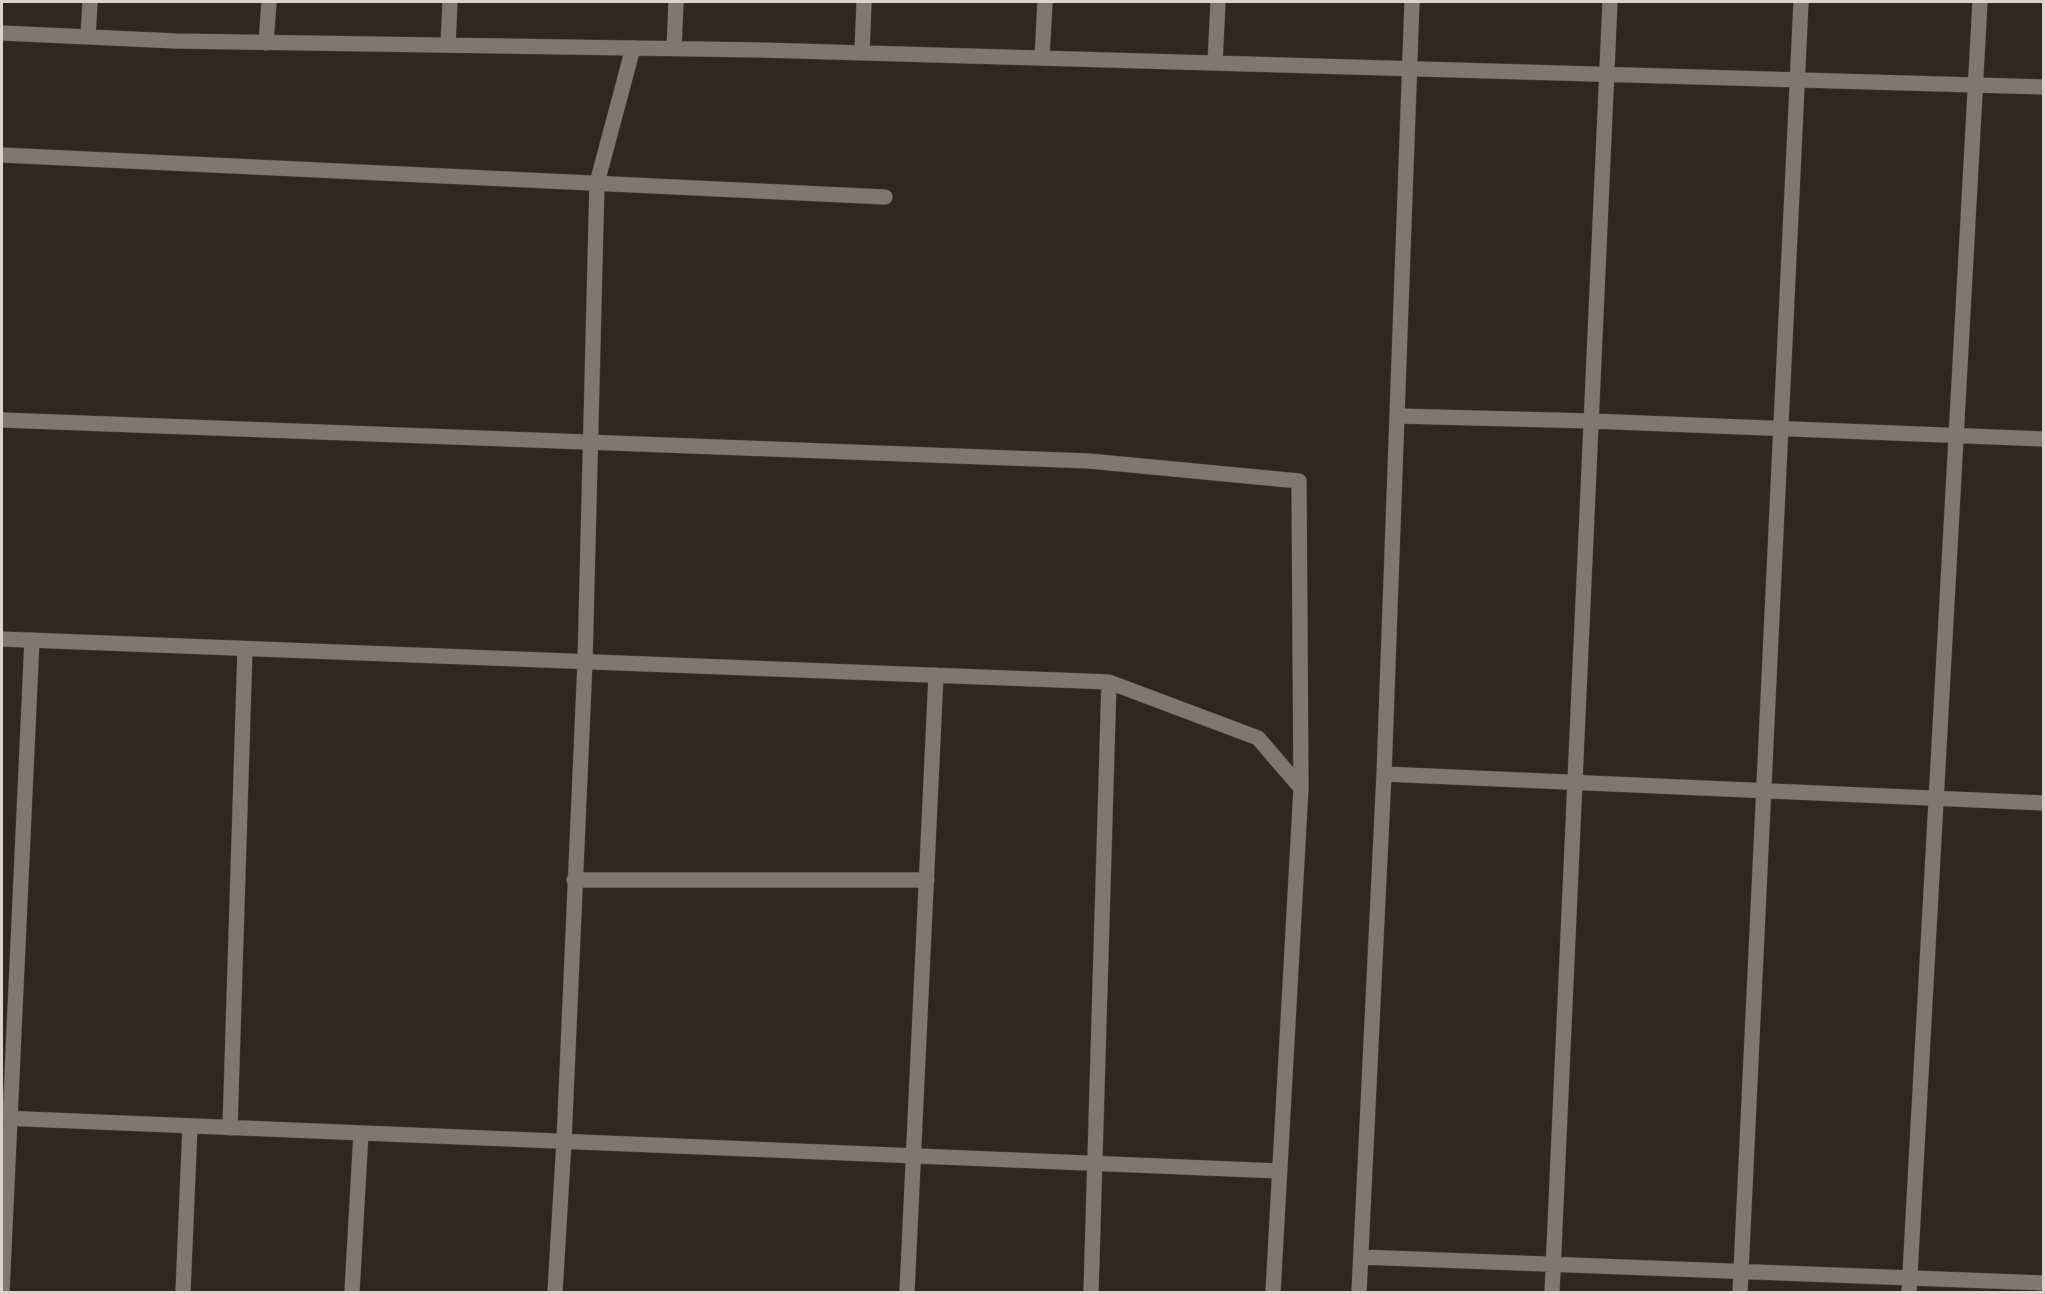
<!DOCTYPE html>
<html>
<head>
<meta charset="utf-8">
<style>
  body { margin:0 }
  #map { position:relative; width:2045px; height:1294px; overflow:hidden; background:#2e2820; font-family:"Sofia Sans Condensed",sans-serif }
  canvas { display:block }
  .frame { position:absolute; inset:0; border:3px solid #d7d4ce; pointer-events:none }
</style>
</head>
<body>
<div id="map">
<canvas width="2045" height="1294"></canvas>
<div class="frame"></div>
</div>
<script>
const ctx = document.querySelector('canvas').getContext('2d');
ctx.lineJoin = 'round';
function shape(rows) {
  const path = new Path2D();
  for (const r of rows) {
    path.moveTo(r[0], r[1]);
    for (let i = 2; i < r.length; i += 2) path.lineTo(r[i], r[i + 1]);
  }
  return path;
}
function trace(path, color, width, dash) {
  ctx.strokeStyle = color;
  ctx.lineWidth = width;
  ctx.lineCap = dash ? 'butt' : 'round';
  ctx.setLineDash(dash || []);
  ctx.stroke(path);
}
const street = shape([
  [2,33,176,41,761,50,2044,87],
  [88,37,90,2],
  [266,43,269,2],
  [448,45,450,2],
  [674,49,676,2],
  [862,53,864,2],
  [1042,58,1045,2],
  [1215,63,1218,2],
  [2,155,885,197],
  [1397,416,1591,421,2044,439],
  [2,420,1089,461,1299,481,1301,788],
  [2,639,1109,682,1258,738,1301,788,1273,1292],
  [1384,774,2044,803],
  [574,880,927,880],
  [2,1118,1279,1171],
  [230,1128,245,649],
  [1361,1257,2044,1283],
  [2,1292,32,640],
  [183,1292,190,1126],
  [352,1292,361,1133],
  [555,1292,564,1141,585,662,597,183,633,48],
  [907,1292,936,675],
  [1091,1292,1109,682],
  [1359,1292,1384,774,1412,2],
  [1552,1292,1610,2],
  [1740,1292,1801,2],
  [1909,1292,1980,2]
]);
trace(street, '#48443d', 16);
trace(street, '#7e786e', 15);
</script>
</body>
</html>
